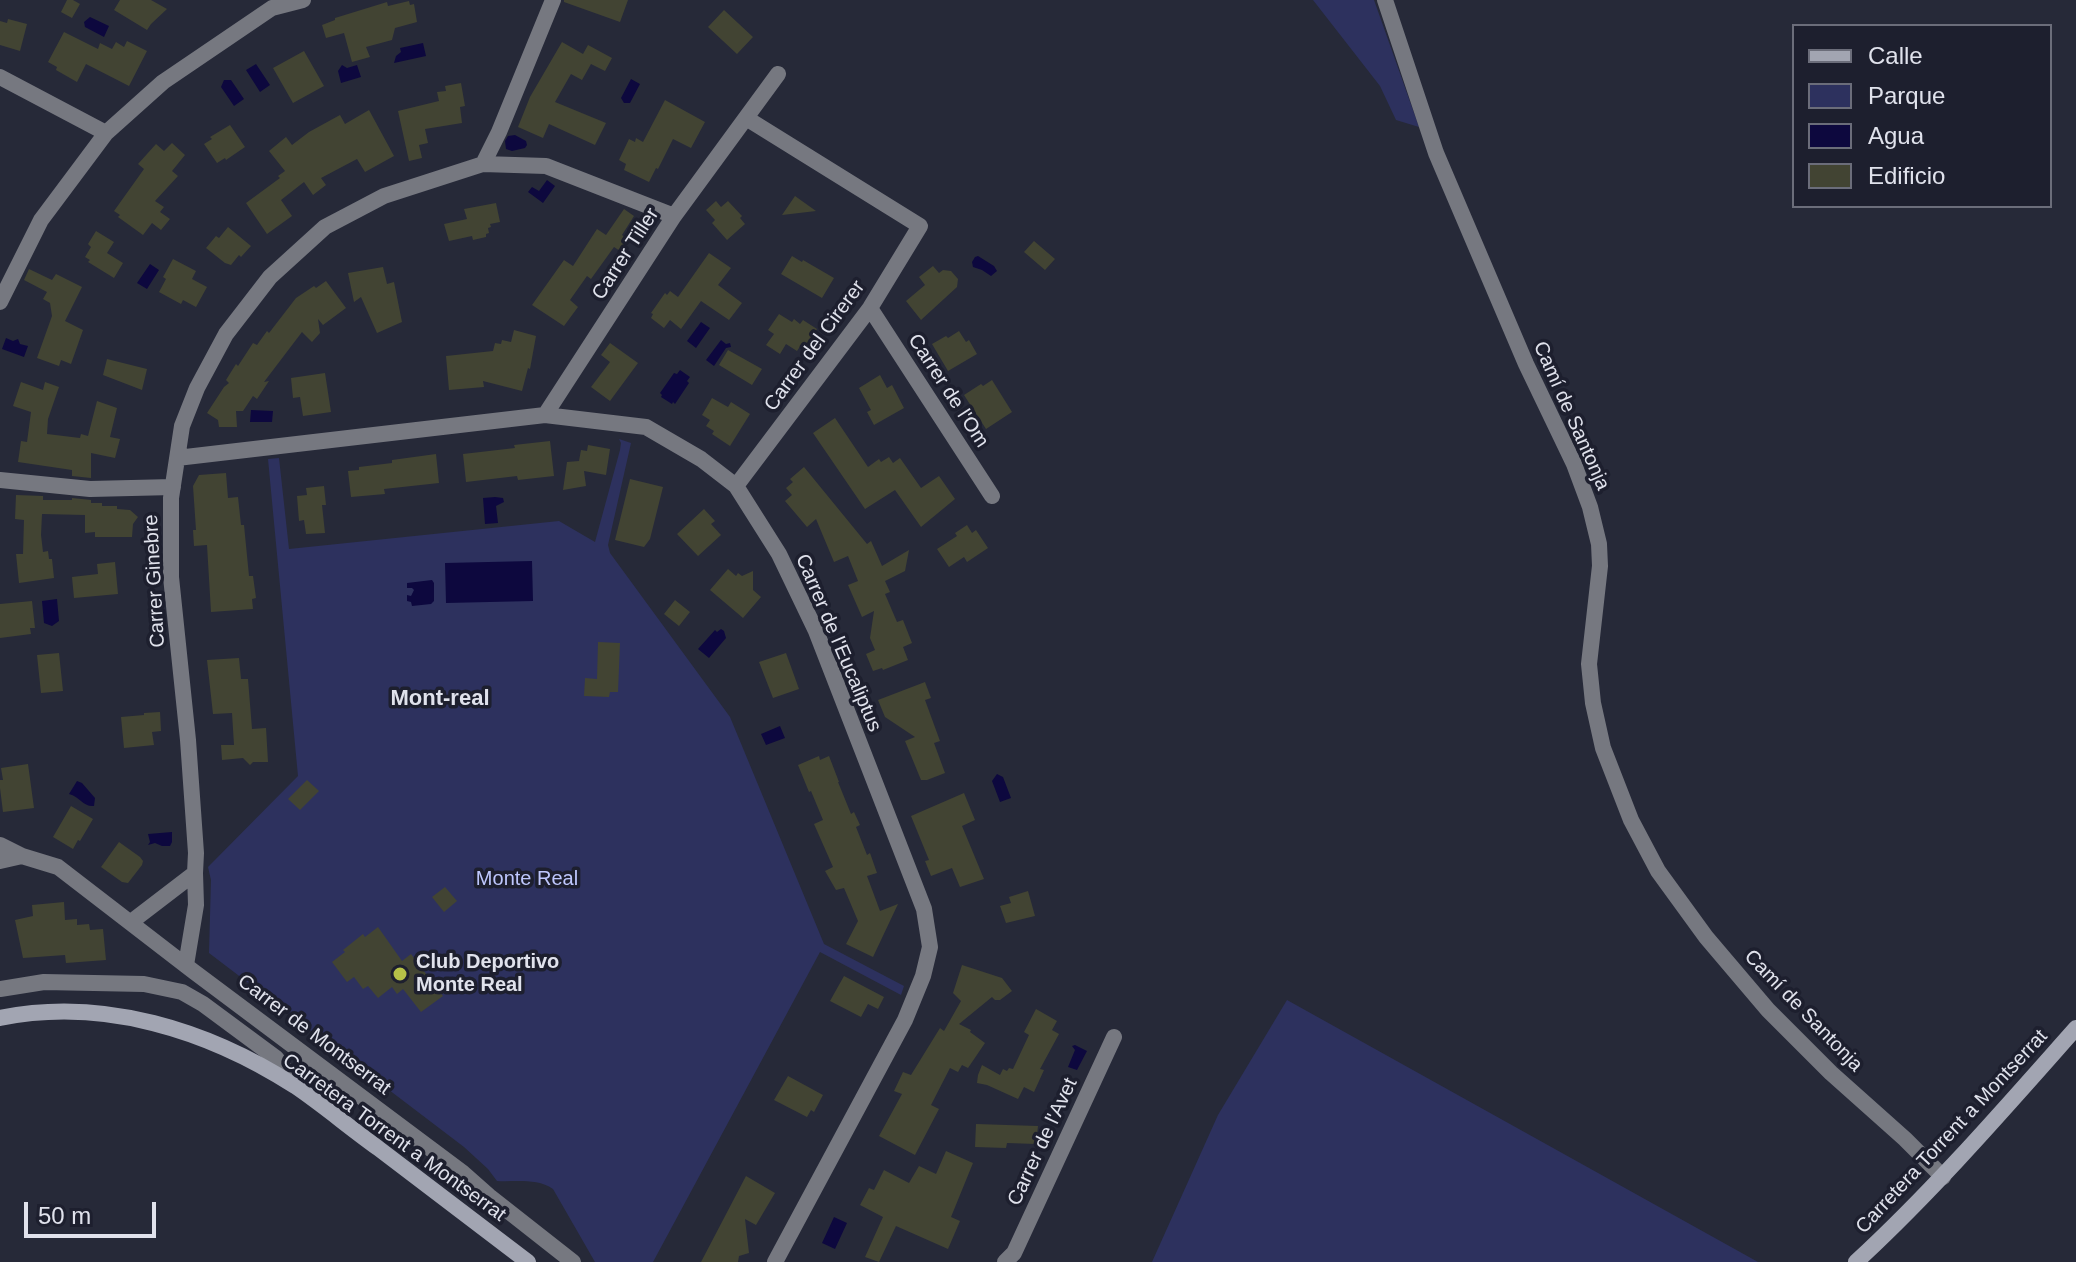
<!DOCTYPE html>
<html>
<head>
<meta charset="utf-8">
<style>
  body { margin:0 }
  #map { position:relative; width:2076px; height:1262px; overflow:hidden; background:#262938; font-family:Arial,sans-serif }
  canvas { display:block }
  .legend { position:absolute; left:1792px; top:24px; width:260px; height:184px; box-sizing:border-box; background:#1d1f2e; border:2px solid #6b6d7a; margin:0; padding:10px 14px; list-style:none; font-size:24px; color:#e0e2ec }
  .legend li { display:flex; align-items:center; gap:16px; height:40px }
  .legend b { width:40px; border:2px solid #6b6d7a }
  .scale { position:absolute; left:24px; top:1202px; width:132px; height:36px; box-sizing:border-box; border:4px solid #e0e2ec; border-top:0; padding-left:10px; font-size:24px; line-height:28px; white-space:nowrap; color:#e0e2ec; -webkit-text-stroke:6px #1d1f2e; paint-order:stroke }
</style>
</head>
<body>
<div id="map">
<canvas width="2076" height="1262"></canvas>
<ul class="legend">
<li><b style="height:10px;background:#a2a5b2"></b>Calle</li>
<li><b style="height:22px;background:#2d315e"></b>Parque</li>
<li><b style="height:22px;background:#0d083e"></b>Agua</li>
<li><b style="height:22px;background:#424433"></b>Edificio</li>
</ul>
<div class="scale">50 m</div>
</div>
<script>
const context = document.querySelector('canvas').getContext('2d');
context.lineJoin = 'round';
function fillPath(path, color) { context.fillStyle = color; context.fill(path, 'evenodd'); }
function stroke(path, color, width, dash) { context.strokeStyle = color; context.lineWidth = width; context.lineCap = dash ? 'butt' : 'round'; context.setLineDash(dash || []); context.stroke(path); }
function drawText(font, color, halo, rows, align = 'center') {
  context.font = font + ' Arial,sans-serif'; context.lineWidth = 7; context.setLineDash([]); context.textBaseline = 'middle'; context.strokeStyle = halo; context.fillStyle = color; for (const [text, x, y, turn = 0] of rows) {
    context.save(); context.translate(x, y); context.rotate((+turn || 0) * Math.PI / 180); context.textAlign = isNaN(turn) ? turn : align; if (halo) context.strokeText(text, 0, 0); context.fillText(text, 0, 0); context.restore();
  }
}
fillPath(new Path2D(`
  M1313 0H1374L1419 127 1396 120 1380 86Z
  M619 439 631 443 608 545 610 553 730 717 824 944 904 986 901 995 820 952 653 1262H595L553 1189C537 1178 516 1182 497 1181L488 1169 464 1147 209 953 211 880 208 867 298 776 268 459 279 458 289 549 559 521 595 542 620 450 621 443Z
  M1287 1000 1758 1262H1152L1218 1115Z`), '#2d315e');
fillPath(new Path2D(`
  M90 17 109 26 104 37 85 27 84 22Z
  M423 43 426 56 394 63 396 56 401 52 400 48Z
  M256 64 270 85 260 92 246 70Z
  M342 65 347 68 357 65 361 77 341 83 338 71Z
  M631 79 640 84 630 103H624L621 98Z
  M224 80H231L244 99 234 106 221 87Z
  M515 135 526 141 527 145 525 148 512 151 506 149 505 141 508 136Z
  M547 180 555 186 543 203 528 192 532 187 539 191Z
  M978 256 994 266 997 271 991 276 982 270 973 267 972 262 975 257Z
  M150 264 159 270 147 289 137 283Z
  M701 322 710 328 696 348 687 341Z
  M6 338 13 341 18 339 20 344 28 346 24 357 2 349Z
  M721 340 726 344 730 343 731 347 726 348 714 366 706 360Z
  M680 370 690 377 687 381 689 383 675 404 673 402 672 404 661 397 662 395 660 393 674 373 677 374Z
  M251 410 273 411 272 422H250Z
  M495 497 503 498 504 502 496 506 498 523 485 524 483 498Z
  M532 561 533 601 446 603 445 563Z
  M432 580 434 583V601L431 604 412 606 411 602 407 601V595L411 596 414 590 412 588H407V583Z
  M57 599 59 621 52 626 44 623 42 601Z
  M721 629 724 631 726 638 709 658 698 649 715 630 717 632Z
  M780 726 785 738 766 745 761 734Z
  M997 774 1003 777 1011 798 1000 802 992 781Z
  M77 781 82 783 95 798 94 806C83 807 80 797 69 794Z
  M172 832V842L170 846H162L155 843 148 845 150 842 148 834Z
  M1075 1045 1087 1051 1077 1070 1068 1067 1075 1050 1072 1046Z
  M834 1217 847 1223 835 1249 822 1243Z`), '#0d083e');
fillPath(new Path2D(`
  M67 0H73L80 4 72 18 61 12Z
  M120 0H151L167 9 151 24 147 30 114 10Z
  M564 0H628L620 22 564 2Z
  M409 1 410 5 414 4 417 22 395 28 392 40 366 47 370 57 352 62 344 33 326 38 322 25 335 20V18L387 2 388 6Z
  M724 10 753 37 737 54 708 27Z
  M8 19 27 24 20 51 0 45V21L7 23Z
  M64 32 98 49 100 43 112 49 116 42 124 47 127 41 147 51 129 86 86 64 77 82 56 70 57 67 48 62Z
  M562 42 583 54 588 45 612 58 605 71 591 64 582 80 571 74 555 102 606 123 595 145 549 124 543 138 518 127 530 97Z
  M304 51 324 86 293 103 273 68Z
  M461 83 465 106 460 107 462 123 425 129 428 143 419 145 422 158 409 161 398 111 439 101 437 92 446 91 445 86Z
  M665 100 705 122 691 148 673 139 658 169 656 168 649 182 624 170 626 164 619 160 629 139 635 142 636 138 643 142Z
  M369 110 394 156 365 172 357 159 321 178 326 185 313 195 304 182 281 200 292 216 267 234 246 203 280 178 278 176 285 171 269 151 286 137 292 145 309 132 340 115 345 124Z
  M230 125 245 147 226 160 225 158 217 163 204 144 212 139 210 137Z
  M172 143 185 155 172 171 178 176 155 201 164 207 160 212 170 219 161 230 152 223 143 235 118 217 120 215 114 211 144 169 138 164 156 144 164 151Z
  M795 196 816 211 782 215Z
  M716 201 721 207 728 201 742 216 740 218 745 224 727 240 712 223 715 220 706 210Z
  M496 203 500 222 490 224 491 227 488 228 489 233 486 234V237L473 240 472 236 449 241 444 224 467 219 464 209Z
  M624 209 634 216 622 235 628 239 620 251 614 247 591 279 587 276 570 300 578 307 564 326 532 305 564 260 573 266 597 229 606 235Z
  M228 227 251 246 241 257 239 255 231 265 225 263 206 248 216 236 219 238Z
  M96 231 114 242 107 253 123 263 114 278 88 262 90 260 85 257 91 247 88 244Z
  M1034 241 1055 259 1045 270 1024 252Z
  M709 253 731 268 718 285 742 303 729 320 701 301 681 329 670 320 664 328 651 318 653 314 651 313 665 293 667 295 670 291 678 297Z
  M792 256 802 262 803 260 834 278 822 298 781 274Z
  M173 259 196 271 192 279 207 287 196 307 183 300 181 304 159 292 166 279 163 277Z
  M933 266 939 273 943 270 951 271 958 279 957 287 921 320 906 301 925 285 919 277Z
  M383 267 387 284 394 282 402 322 377 333 361 297 354 302 348 273Z
  M29 269 52 280 56 274 82 287 65 321 83 330 71 364 61 360 59 366 37 358 52 316 50 303 43 299 47 292 24 280Z
  M326 281 346 308 323 325 318 319 320 333 312 342 302 332 264 382 269 381 257 399 253 396 243 411H236L237 427H219L218 420 207 413 224 387 229 383 226 380 236 364 238 366 253 343 257 345 267 331 269 333 296 298 314 286 316 288Z
  M779 314 792 322 794 319 800 324 803 320 817 329 807 345 803 342 797 351 786 344 780 354 766 345 774 334 768 330Z
  M514 330 536 336 530 369 528 368 522 391 483 381 484 387 449 390 446 356 493 351 495 343 501 344 502 340 511 342Z
  M959 331 966 342 969 340 977 354 948 371 932 344 946 336 948 338Z
  M610 343 638 363 610 401 591 387 610 362 601 355Z
  M728 350 762 369 752 385 719 365Z
  M107 359 147 369 142 390 103 375Z
  M325 373 331 412 303 416 300 397 293 398 291 378Z
  M880 375 887 388 892 385 904 408 874 425 867 412 871 410 859 388Z
  M992 380 1012 412 986 429 964 395 981 384 983 386Z
  M21 382 43 390 45 382 59 387 48 419 47 434 80 438 81 434 88 436 97 401 117 408 110 437 120 439 115 458 91 453V478L72 476V470L18 462 21 441 27 442 31 412 13 406Z
  M712 398 728 407 731 402 750 414 730 446 712 434 714 431 706 426 710 420 702 415Z
  M835 418 868 467 879 459 881 462 889 457 893 463 900 458 921 488 939 476 955 499 921 527 895 490 865 509 813 433Z
  M550 441 554 476 518 480 517 476 466 482 463 454 515 448 514 445Z
  M588 445 610 449 606 475 584 471 586 486 563 490 567 462 579 461 581 450 587 451Z
  M436 454 439 483 384 489 385 494 351 497 348 471 359 470V467L392 463V460Z
  M804 467 867 544 871 541 882 566 909 550 905 571 885 581 890 592 885 594 897 622 903 620 912 643 903 647 908 660 883 670 882 668 873 671 866 654 875 650 870 638 874 611 862 617 848 585 858 581 848 556 834 562 816 519 807 527 785 501 792 495 786 488 793 482 790 479Z
  M226 473 228 498 238 497 241 525H244L249 576H253L256 598 252 599 253 609 211 612 207 545 194 546 193 530H196L193 486 199 475Z
  M630 479 663 487 650 539 644 547 615 540Z
  M324 486 326 505H322L325 533 306 534 304 520 299 521 297 496 307 495 306 488Z
  M16 495 43 496V500H72V498L91 500V503H102V506H117V509L130 510 138 517 133 524 132 537H95V532L85 533V515L42 514 41 535 43 552 48 551 49 559H52L54 578 19 583 16 554H23L24 520 15 519Z
  M704 509 715 521 711 524 721 535 698 556 677 534Z
  M967 525 972 533 976 530 988 548 967 562 964 557 949 567 937 549 957 536 955 533Z
  M115 562 118 594 74 598 72 577 98 574 97 564Z
  M728 569 736 576 738 573 742 576 753 571V590L761 597 743 618 710 590Z
  M675 600 690 612 679 626 664 614Z
  M32 601 35 628H30L31 634 0 638V604Z
  M598 642 620 643 618 692H610L609 697 584 696 585 678 597 679Z
  M59 653 63 691 41 693 37 655Z
  M786 653 799 689 773 698 759 662Z
  M239 658 241 679H248L252 729 266 728 268 762H253L250 765 243 758 222 760 221 745H234L232 713 213 714 207 660Z
  M925 682 931 698 925 700 940 741 934 743 945 773 927 780H921L905 741 915 737 885 717 878 700Z
  M160 712 161 731 152 732 154 745 124 748 121 717 144 715V713Z
  M819 756 820 760 829 756 839 782H838L851 814 854 812 860 825 856 827 867 855 870 853 877 873 867 876 880 911 898 904 873 957 846 944 858 921 844 888 836 890 825 871 833 867 814 824 823 820 811 791 809 792 798 765Z
  M28 764 34 808 3 812 0 788V780H3L1 768Z
  M307 780 319 791 300 810 288 799Z
  M964 793 975 820 962 826 984 879 960 887 952 868 931 876 925 861 929 860 911 816Z
  M71 806 93 819 80 841 78 840 73 849 53 837Z
  M119 842 140 857 143 861 142 865 128 883 122 882 101 867Z
  M445 887 457 901 444 912 432 897Z
  M1028 891 1035 916 1006 923 1000 906 1011 903 1009 897Z
  M64 902 65 920 77 919V925L89 924 90 930 103 929 106 960 66 963 65 955 23 958 15 920 33 916 32 905Z
  M378 927 402 961 411 954 443 996 421 1012 403 989 397 994 392 987 378 998 368 986 363 989 354 977 347 982 332 962 345 952 343 950 363 934 365 937Z
  M962 965 1002 978 1012 991 1000 1000H995L992 997 959 1024 971 1030 970 1032 985 1043 968 1068 962 1065 958 1072 950 1068 931 1105 939 1109 915 1155 879 1136 902 1094 894 1091 903 1072 911 1075 940 1028 944 1031 961 1001 953 993Z
  M844 976 884 997 878 1009 868 1004 861 1017 830 1001Z
  M1036 1009 1057 1021 1052 1030 1059 1034 1040 1069 1044 1070 1034 1092 1024 1087 1018 1099 987 1085 977 1083 978 1075 982 1065 1000 1075 1003 1069 1007 1071 1009 1068 1013 1069 1029 1035 1024 1032Z
  M788 1076 823 1095 814 1112 811 1110 807 1117 774 1100Z
  M976 1124 1038 1126 1036 1144 1007 1143 1006 1148 975 1147Z
  M946 1151 973 1163 951 1217 960 1221 948 1249 896 1226 879 1262 865 1257 883 1217 860 1205 869 1188 874 1190 884 1170 909 1183 919 1166 936 1174Z
  M746 1176 775 1193 756 1225 745 1219 749 1253 739 1256 738 1262H701Z`), '#424433');
stroke(new Path2D(`
  M1385 0 1436 153 1526 364 1574 464 1590 507 1599 544 1600 566 1589 664 1593 703 1603 748 1631 820 1658 871 1706 937 1768 1010 1831 1073 1905 1139 1943 1177
  M0 77 106 133
  M483 164 499 132 553 0
  M0 302 41 220 106 133 163 82 272 8 303 0
  M870 308 992 496
  M545 415 674 216 778 74
  M177 458 545 415 646 427 701 459 736 486 779 554 816 631 924 909 930 947 923 976 905 1020 775 1262
  M0 480 90 489 173 487
  M736 486 870 308 920 226 746 118
  M0 845 22 856 0 861
  M22 856 58 867 193 971 463 1173 489 1196 573 1262
  M195 873 196 853 188 740 171 577V498L182 426 197 388 226 334 270 277 325 227 384 196 483 164 546 166 674 216
  M131 922 195 873 196 905 186 965
  M0 989 44 982 144 984 182 992 203 1004 276 1058 299 1087
  M1005 1262 1014 1253 1114 1037`), '#767880', 16);
stroke(new Path2D(`
  M0 1018C103 997 208 1030 295 1086 323 1105 350 1128 378 1148 428 1186 478 1224 528 1262
  M1856 1262C1935 1189 2005 1108 2076 1028`), '#a2a5b2', 16);
for (const [x, y, r, color] of [
  [400,974,8,"#b6c148"]
]) { const dot = new Path2D(); dot.arc(x, y, r, 0, 2 * Math.PI); context.fillStyle = color; context.fill(dot); stroke(dot, '#1d1f2e', 3); }
drawText('20px', '#e0e2ec', '#1d1f2e', [
  ["Carrer Tiller",626,254,-57],
  ["Carrer del Cirerer",815,346,-54],
  ["Carrer de l'Om",948,391,57],
  ["Camí de Santonja",1571,416,66],
  ["Carrer Ginebre",155,581,-93],
  ["Carrer de l'Eucaliptus",838,643,67],
  ["Camí de Santonja",1803,1011,46],
  ["Carrer de Montserrat",314,1035,37],
  ["Carretera Torrent a Montserrat",1952,1132,-47],
  ["Carretera Torrent a Montserrat",394,1138,36],
  ["Carrer de l'Avet",1043,1142,-65]
]);
drawText('20px', '#bec7fd', '#1d1f2e', [
  ["Monte Real",527,879]
]);
drawText('bold 20px', '#e0e2ec', '#1d1f2e', [
  ["Club Deportivo",416,962],
  ["Monte Real",416,985]
], 'left');
drawText('bold 22px', '#e0e2ec', '#1d1f2e', [
  ["Mont-real",440,699]
]);
</script>
</body>
</html>
